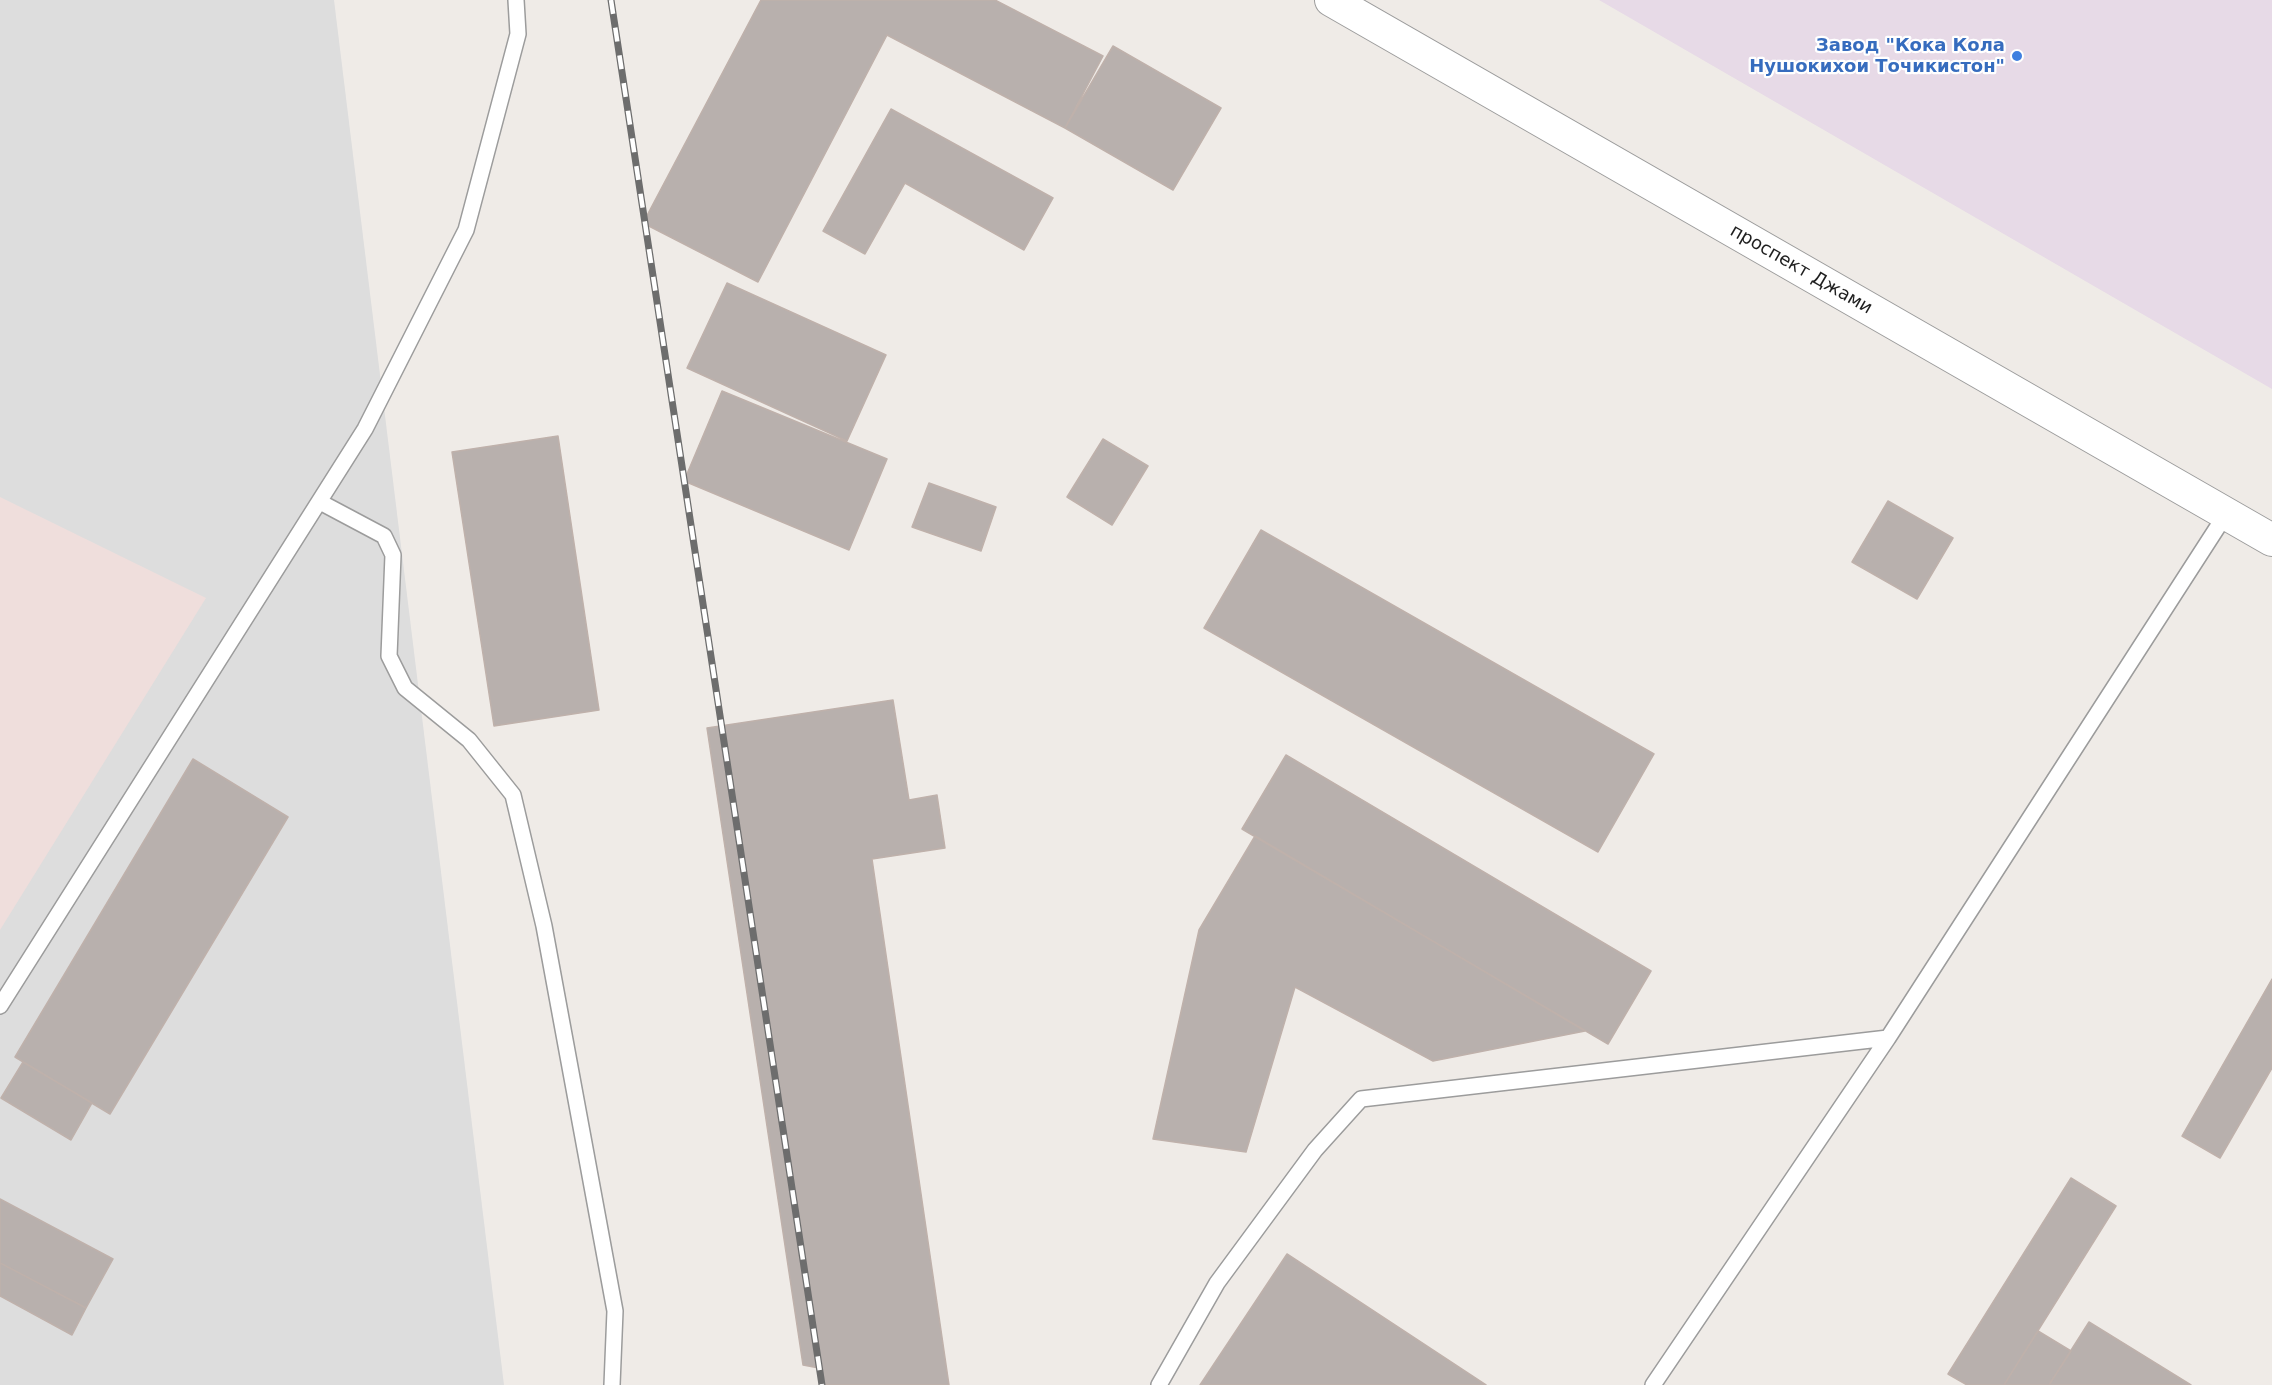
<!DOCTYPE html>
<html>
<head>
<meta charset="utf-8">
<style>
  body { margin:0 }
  canvas { display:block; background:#efebe7 }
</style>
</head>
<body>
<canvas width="2272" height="1385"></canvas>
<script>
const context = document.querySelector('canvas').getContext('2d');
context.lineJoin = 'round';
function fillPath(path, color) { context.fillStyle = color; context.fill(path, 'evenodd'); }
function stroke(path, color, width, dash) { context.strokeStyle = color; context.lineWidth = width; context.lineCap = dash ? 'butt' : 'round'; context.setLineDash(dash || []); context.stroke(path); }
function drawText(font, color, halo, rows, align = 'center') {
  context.font = font + ' "DejaVu Sans",sans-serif'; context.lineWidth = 4.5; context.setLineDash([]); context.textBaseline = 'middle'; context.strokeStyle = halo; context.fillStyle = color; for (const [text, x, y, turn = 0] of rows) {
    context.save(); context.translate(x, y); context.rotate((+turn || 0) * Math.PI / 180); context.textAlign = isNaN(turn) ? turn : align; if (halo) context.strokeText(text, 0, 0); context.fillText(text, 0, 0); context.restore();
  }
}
fillPath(new Path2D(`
  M0 0H334L504 1385H0Z`), '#ddd');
fillPath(new Path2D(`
  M1599 0H2272V389Z`), '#e7dae7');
fillPath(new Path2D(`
  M0 497 206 598 0 930Z`), '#efdedc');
const building = new Path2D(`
  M761 0H995L1103 56 1065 128 887 35 758 282 643 223Z
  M1113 46 1221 108 1173 190 1065 128Z
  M891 109 1053 198 1024 250 905 183 865 254 823 231Z
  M727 283 886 355 847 441 687 368Z
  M722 391 887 459 849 550 684 481Z
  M558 436 599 710 494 726 452 452Z
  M1103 439 1148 466 1112 525 1067 497Z
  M929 483 996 507 981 551 912 527Z
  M1888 501 1953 538 1917 599 1852 562Z
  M1261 530 1654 754 1598 852 1204 628Z
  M893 700 909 800 937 795 945 848 872 859 949 1385H822L819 1368 803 1365 707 728Z
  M1286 755 1651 971 1608 1044 1242 829Z
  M193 759 288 817 110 1114 15 1057Z
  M1255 836 1585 1031 1433 1061 1295 987 1246 1152 1153 1139 1199 930Z
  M2272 979V1068L2220 1158 2182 1136Z
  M23 1062 92 1103 71 1140 1 1098Z
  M2071 1178 2116 1206 2004 1385H1967L1948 1374Z
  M0 1199 113 1259 86 1308 0 1263Z
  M1287 1254 1486 1385H1200Z
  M0 1263 86 1308 72 1335 0 1296Z
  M2089 1322 2191 1385H2049Z
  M2038 1331 2071 1351 2049 1385H2004Z`);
fillPath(building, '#b8b0ad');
stroke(building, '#bfb1ab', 1.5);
const lane = new Path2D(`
  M320 502 384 536 393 555 389 656 405 688 469 740 513 795 544 926 615 1311 612 1385
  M0 1006 365 429 466 230 518 34 516 0
  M1159 1385 1217 1283 1315 1150 1361 1099 1888 1038
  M1653 1385 1888 1038 2226 514`);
const street = new Path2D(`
  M1331 0 2272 540`);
stroke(lane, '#9c9c9c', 18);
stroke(street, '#9c9c9c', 34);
stroke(lane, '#fff', 15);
stroke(street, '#fff', 32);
const rail = new Path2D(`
  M611 0 822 1385`);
stroke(rail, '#6d6d6d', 7);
stroke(rail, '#fff', 4.5, [14]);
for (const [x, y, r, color] of [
  [2017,56,6,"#3f7fe0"]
]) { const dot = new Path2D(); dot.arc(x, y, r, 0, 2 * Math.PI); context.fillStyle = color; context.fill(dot); stroke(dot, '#fff', 2); }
drawText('bold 18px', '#366cbe', '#fff', [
  ["Завод \"Кока Кола",2005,46],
  ["Нушокихои Точикистон\"",2005,67]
], 'right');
drawText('18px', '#1f1f1f', '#fff', [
  ["проспект Джами",1801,270,30]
]);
</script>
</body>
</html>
